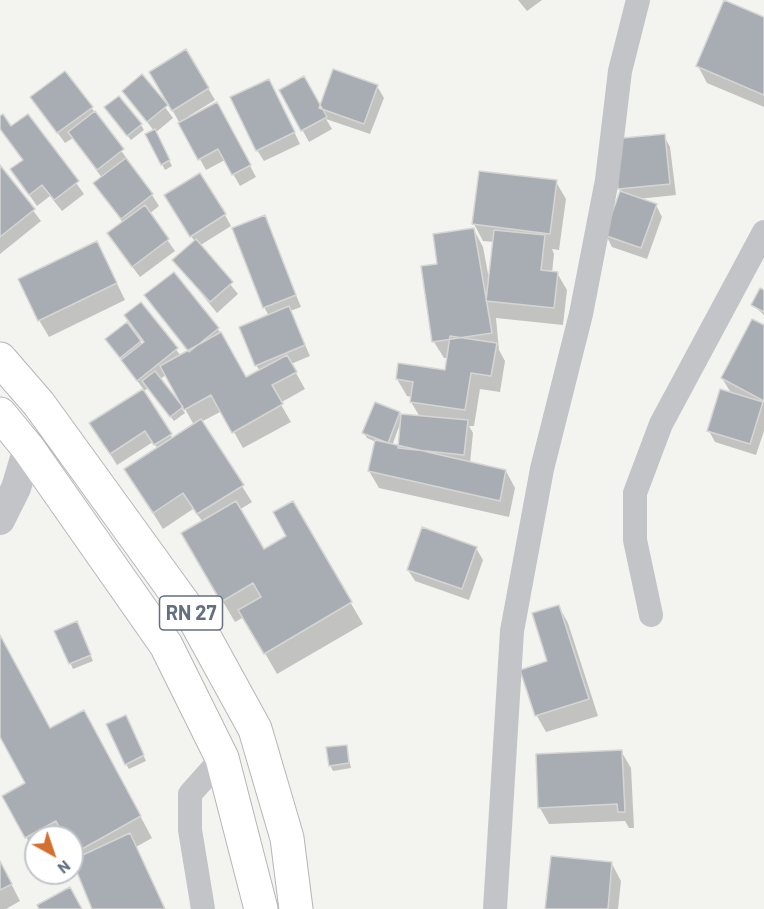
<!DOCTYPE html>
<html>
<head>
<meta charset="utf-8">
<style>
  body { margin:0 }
  #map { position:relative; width:764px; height:909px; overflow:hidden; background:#f3f4f0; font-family:Barlow,sans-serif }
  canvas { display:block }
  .north { position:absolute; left:24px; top:825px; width:60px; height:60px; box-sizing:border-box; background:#fff; border:2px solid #c1c5cc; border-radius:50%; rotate:140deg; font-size:16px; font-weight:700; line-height:24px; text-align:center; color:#656f7f }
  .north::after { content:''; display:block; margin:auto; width:21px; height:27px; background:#d56f2f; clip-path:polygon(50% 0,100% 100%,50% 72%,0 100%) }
</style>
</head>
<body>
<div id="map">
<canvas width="764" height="909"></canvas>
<div class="north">N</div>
</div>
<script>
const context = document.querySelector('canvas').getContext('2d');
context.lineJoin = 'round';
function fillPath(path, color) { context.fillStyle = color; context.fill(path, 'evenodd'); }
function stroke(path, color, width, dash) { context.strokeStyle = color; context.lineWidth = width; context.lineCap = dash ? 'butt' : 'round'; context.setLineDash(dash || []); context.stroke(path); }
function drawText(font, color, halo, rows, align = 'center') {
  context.font = font + ' Barlow,sans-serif'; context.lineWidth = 6; context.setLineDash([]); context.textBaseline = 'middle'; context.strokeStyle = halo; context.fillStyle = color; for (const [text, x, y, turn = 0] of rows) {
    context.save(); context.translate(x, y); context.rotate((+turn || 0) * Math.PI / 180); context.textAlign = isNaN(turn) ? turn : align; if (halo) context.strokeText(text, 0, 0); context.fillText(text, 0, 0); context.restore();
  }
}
fillPath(new Path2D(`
  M518 0H542L527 11Z
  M764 18V107L707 83 698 66Z
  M186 51 215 100 189 116 190 118 223 115 256 177 240 186 225 160 206 170 151 72Z
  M142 76 173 118 155 133 172 166 165 170 147 135 154 131 124 91Z
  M377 86 384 98 370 134 326 119 332 129 309 142 281 91 321 109Z
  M275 92 300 144 264 161 257 150Z
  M32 98 91 107 152 195 159 206 149 214 175 251 140 277 116 245 123 223 95 184 102 178 73 138 65 143Z
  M109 113 141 125 144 130 131 140Z
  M28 116 84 194 62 211 50 196 37 206 12 170 23 161 0 128V118L11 128Z
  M664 136 670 147 676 195 638 199 656 205 662 217 647 259 612 247 606 235 621 192 620 189Z
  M0 167 41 221 0 254Z
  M556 182 566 199 559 250 552 249 554 254 552 273H557L567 290 563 325 496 318 499 350 505 361 500 392 480 389 474 426H469L473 433 470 463 506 471 515 488 509 517 379 488 369 471 376 442 367 438 364 433 399 413 403 419 420 417 411 402 412 397 407 396 397 379 446 372 449 358H444L434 342 439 265 474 230 483 247 489 279 494 242 483 241 474 224ZM401 421 399 448 392 446Z
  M172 207 225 215 231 226 199 246 238 294 217 313 174 260 195 242Z
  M264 217 301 307 290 311 310 356 291 364 305 389 280 403 291 422 243 448 222 411 201 422 252 502 239 510 264 551 288 537 292 503 363 624 277 674 244 617 235 622 183 534 203 522 193 509 163 529 136 486 158 449 153 442 117 465 91 423 144 390 110 344 135 332 126 316 141 304 181 356 188 352 146 295 218 329 246 379 260 371 256 365 269 316 264 307ZM139 336 145 343 142 345 138 337ZM166 375 194 425 173 439 143 392 148 388 174 421 185 413 160 379Z
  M97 243 125 300 49 337 39 320Z
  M764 292V315L753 305Z
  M764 327V431L756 455 715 442 709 431 731 393 722 378Z
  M476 548 483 560 469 600 415 581 408 570Z
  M559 607 568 623 598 716 546 732 537 716 522 671 549 662Z
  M79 628 93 661 73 669 56 632Z
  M0 637 50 730 96 734 152 838 136 847 165 909H94L72 862 78 859 72 848V837H36V867L32 862 29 857 35 853 4 796 27 784 0 734Z
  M128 722 146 761 129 769 126 764Z
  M346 746 351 768 333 771 330 765Z
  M621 751 631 768 634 828H629L625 821 549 824 540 808Z
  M0 862 20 901 6 909H0Z
  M612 864 621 881 618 909H547Z`), '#0003');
const building = new Path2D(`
  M724 0 764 17V95L696 66Z
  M186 49 209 88 172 111 149 72Z
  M333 69 378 85 364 124 319 108Z
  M65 71 93 107 57 133 30 97Z
  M142 74 168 105 147 122 122 91Z
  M304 76 327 117 301 131 279 90Z
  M269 79 295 132 256 151 230 97Z
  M119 96 142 124 127 136 104 107Z
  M217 102 251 165 232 175 218 149 198 160 178 123Z
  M95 111 124 149 97 170 68 132Z
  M3 114 11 126 28 114 79 181 54 200 42 185 29 195 10 169 23 160 0 129V116Z
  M155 129 170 160 161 165 145 134Z
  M665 134 670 184 618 189 613 139Z
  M126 158 153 194 121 219 93 183Z
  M0 165 35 209 0 237Z
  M479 171 557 180 550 234 472 224Z
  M200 173 226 214 190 237 164 195Z
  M620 191 657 204 641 248 604 235Z
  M145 205 169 239 132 267 107 233Z
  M265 215 296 295 263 308 232 228Z
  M474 228 492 333 432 342 421 266 437 264 433 234Z
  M494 230 545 235 541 270 558 272 554 308 486 301Z
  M196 239 233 282 210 302 172 260Z
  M97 241 117 283 38 321 18 279Z
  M174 272 219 328 189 352 144 295Z
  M760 288 764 290V312L751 305Z
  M141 302 178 348 137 381 121 360 144 342 124 315Z
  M289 306 305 345 255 366 239 327Z
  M752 319 764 325V401L721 378Z
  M127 322 141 341 120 358 105 339Z
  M221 332 246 377 287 355 297 372 272 385 283 404 232 433 211 395 184 410 160 366Z
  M450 336 497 343 491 376 471 373 465 410 410 402 413 382 396 379 398 363 445 370Z
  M155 371 183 407 170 417 142 381Z
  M143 389 172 434 154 445 145 431 110 454 89 423Z
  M720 389 763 402 750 444 707 431Z
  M375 402 400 412 388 443 362 433Z
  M401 414 468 420 464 455 398 448Z
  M201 419 244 485 197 514 183 493 153 513 124 469Z
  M375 440 506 470 500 501 368 471Z
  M236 501 264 549 286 536 273 512 293 501 352 602 264 654 238 610 261 597 253 583 221 602 181 533Z
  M422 527 477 547 462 589 407 570Z
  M559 605 589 699 535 716 520 670 547 661 532 613Z
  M77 621 91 655 69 664 54 631Z
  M0 635 50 728 84 710 141 816 73 854 72 837H65L56 821 25 838 2 796 25 783 0 737Z
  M126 715 144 755 125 765 106 724Z
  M347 745 349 763 329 766 326 747Z
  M622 750 625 812H618L617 804 538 808 536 754Z
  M130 833 165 909H92L72 860Z
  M551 856 612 862 608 909H545Z
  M0 861 12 884 0 890Z
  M70 887 82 909H39L37 905Z`);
fillPath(building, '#a8adb4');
stroke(building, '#d5d5d3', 1.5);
const trunk = new Path2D(`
  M0 359 39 404 194 618 255 729 287 838 296 909
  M0 414 28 448 166 645 222 758 261 909`);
stroke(trunk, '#b4b6b9', 35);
stroke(new Path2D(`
  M651 615 635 540V493L661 424 764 232
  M203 909 190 830V794L222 758
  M495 909 512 631 542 469 581 314 607 180 620 71 638 0`), '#c2c4c8', 24);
stroke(new Path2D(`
  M0 520 16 488 28 448`), '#c2c4c8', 30);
stroke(trunk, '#fff', 33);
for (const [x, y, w] of [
  [191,613,63]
]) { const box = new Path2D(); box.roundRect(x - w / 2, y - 17, w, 34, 4.5); context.fillStyle = '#fff'; context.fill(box); stroke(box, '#656f7f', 1.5); }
drawText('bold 20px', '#656f7f', null, [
  ["RN 27",191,613]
]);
</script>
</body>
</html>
